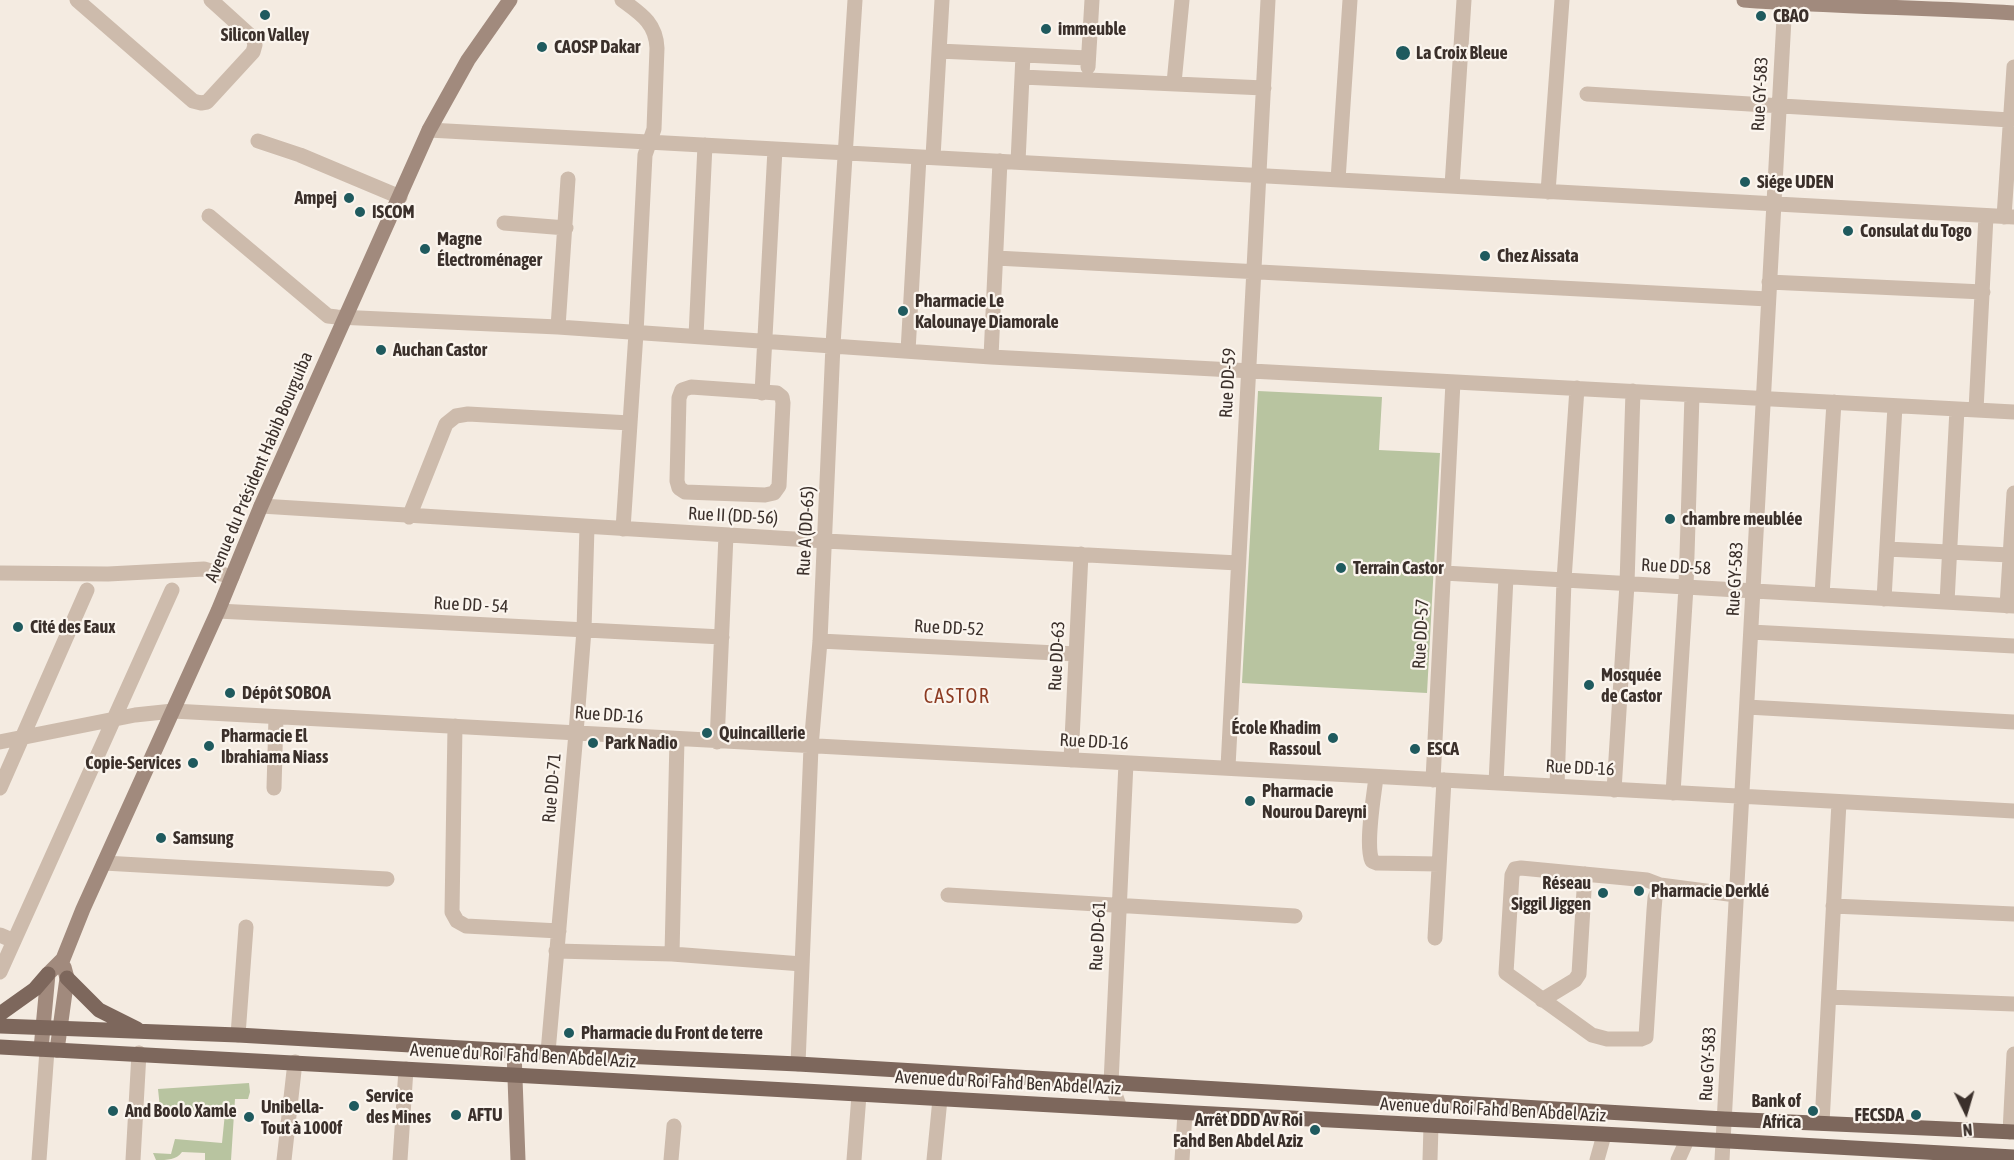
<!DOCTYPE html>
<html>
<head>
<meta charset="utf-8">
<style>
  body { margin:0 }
  #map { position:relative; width:2014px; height:1160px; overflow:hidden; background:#f4ebe1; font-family:"Asap Condensed",sans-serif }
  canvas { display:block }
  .north { position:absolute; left:1936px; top:1082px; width:60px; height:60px; -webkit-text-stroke:4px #fbf5ee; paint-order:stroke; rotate:175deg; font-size:16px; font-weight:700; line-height:24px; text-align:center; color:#3b302b }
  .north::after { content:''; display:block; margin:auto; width:21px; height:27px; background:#3b302b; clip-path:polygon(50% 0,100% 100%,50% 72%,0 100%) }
</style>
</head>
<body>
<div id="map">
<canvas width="2014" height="1160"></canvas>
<div class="north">N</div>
</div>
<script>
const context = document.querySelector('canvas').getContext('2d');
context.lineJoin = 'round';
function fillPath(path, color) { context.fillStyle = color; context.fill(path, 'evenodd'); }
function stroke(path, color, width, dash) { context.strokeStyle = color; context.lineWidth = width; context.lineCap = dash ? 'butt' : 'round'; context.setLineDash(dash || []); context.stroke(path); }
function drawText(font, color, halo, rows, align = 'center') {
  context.font = font + ' "Asap Condensed",sans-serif'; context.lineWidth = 4.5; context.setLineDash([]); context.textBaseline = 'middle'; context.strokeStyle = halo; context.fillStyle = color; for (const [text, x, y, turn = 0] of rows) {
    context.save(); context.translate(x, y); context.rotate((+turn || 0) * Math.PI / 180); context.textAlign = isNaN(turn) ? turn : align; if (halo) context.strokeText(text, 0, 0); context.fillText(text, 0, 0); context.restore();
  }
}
fillPath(new Path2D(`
  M1258 391 1382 397 1379 450 1440 453 1427 693 1242 683Z
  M249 1083 250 1092 248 1099H235L231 1160H205V1153L182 1152C176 1160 168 1160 156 1160L153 1153 171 1154 175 1139 222 1143 225 1113 160 1108 158 1089Z`), '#b8c4a0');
stroke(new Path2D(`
  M77 0 193 101 201 103 207 102 253 52 255 45 253 38 211 0
  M622 0C641 14 656 23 657 48L654 129 645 155 636 333 623 529
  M939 51 1088 58
  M1088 67 1092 0
  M1022 77 1264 88
  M1174 83 1182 0
  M1587 94 2010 120
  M429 130 2014 217
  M258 141 300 155 400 197
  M933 157 942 0
  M1018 162 1023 55
  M1338 180 1350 0
  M1452 186 1464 0
  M1548 192 1562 0
  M209 216 322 311 328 316 337 317 558 327 991 357 2014 412
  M2004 217 2014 67
  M504 223 566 228
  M996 258 1768 299
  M1769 282 1983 292
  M558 327 568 179
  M696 336 705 145
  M908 351 919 157
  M991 357 1000 161
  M691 387 777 393 782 397 783 403 779 486 774 493 765 495 685 492 679 488 677 481 679 398 682 390Z
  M762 393 775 149
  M1976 410 1986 216
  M261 506 826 541 1238 563
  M409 517 446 424 456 416 468 414 630 423
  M1887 549 2010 555
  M0 573 108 574 204 569 232 577
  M1444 573 2014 606
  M1822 595 1834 402
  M1884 599 1895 406
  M1947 602 1957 409
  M2007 606 2014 493
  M218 611 722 637
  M1751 632 2014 646
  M820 641 1076 654
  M1747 707 2014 722
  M455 726 452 912 457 921 466 926 559 931
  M0 742 135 715 173 711 2014 811
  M717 742 726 535
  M1071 760 1081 554
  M1228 767 1268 0
  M1376 777C1374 796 1365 844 1372 861L1377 863 1439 864
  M1433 780 1453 382
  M1496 783 1506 577
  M1557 786 1564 580 1577 388
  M0 788 87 590
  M274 788 276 717
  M1614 790 1627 584 1633 391
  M1673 793 1686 587 1692 395
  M104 863 387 879
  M1660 885 1655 898 1654 910 1646 1037 1641 1039H1607L1592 1035 1506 973 1512 875 1515 869 1521 868 1647 880 1660 885 1736 895
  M948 895 1295 916
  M1833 906 2014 914
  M0 935 14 941
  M1435 938 1444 780
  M556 951 672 954 802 964
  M672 954 677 739
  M0 972 172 590
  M1829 997 2014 1004
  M1542 1000 1575 980 1579 974 1585 874
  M238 1035 246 927
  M548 1052 576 733 584 630 587 527
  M798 1064 811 747 820 641 833 345 855 0
  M1120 1108 1111 1083 1126 763
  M1822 1123 1839 802
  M2010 1132 2014 1054
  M39 1160 47 1050
  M133 1160 139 1053
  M284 1160 295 1062
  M400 1160 406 1069
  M671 1160 674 1126
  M854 1160 859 1095
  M934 1160 940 1099
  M1182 1160 1185 1113
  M1430 1160 1431 1126
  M1597 1160 1604 1135
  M1678 1160 1687 1140
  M1722 1160 1785 0`), '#cdbbac', 15);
stroke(new Path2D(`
  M1744 0C1834 7 1924 7 2014 13
  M41 1049 48 974 63 959 83 909 218 611 261 506 429 130 468 60 510 0
  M57 1050 67 978 64 967
  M514 1051 518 1160`), '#a18a7d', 15);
stroke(new Path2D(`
  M67 978 99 1010 137 1029
  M0 1014 35 989 48 974
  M0 1026 238 1035 514 1051 798 1064 1724 1119 2014 1132
  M0 1047C398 1067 796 1091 1194 1113 1467 1128 1741 1140 2014 1157`), '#7d675c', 15);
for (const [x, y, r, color] of [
  [265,15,6,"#1f5a5e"],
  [1761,16,6,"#1f5a5e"],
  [1046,29,6,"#1f5a5e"],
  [542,47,6,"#1f5a5e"],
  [1403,53,8,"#1f5a5e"],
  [1745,182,6,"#1f5a5e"],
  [349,198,6,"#1f5a5e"],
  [360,212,6,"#1f5a5e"],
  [1848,231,6,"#1f5a5e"],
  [425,249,6,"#1f5a5e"],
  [1485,256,6,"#1f5a5e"],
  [903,311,6,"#1f5a5e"],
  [381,350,6,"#1f5a5e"],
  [1670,519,6,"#1f5a5e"],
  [1341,568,6,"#1f5a5e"],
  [18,627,6,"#1f5a5e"],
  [1589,685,6,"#1f5a5e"],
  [230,693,6,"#1f5a5e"],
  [707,733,6,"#1f5a5e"],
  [1333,738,6,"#1f5a5e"],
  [593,743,6,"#1f5a5e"],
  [209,746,6,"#1f5a5e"],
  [1415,749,6,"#1f5a5e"],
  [193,763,6,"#1f5a5e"],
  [1250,801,6,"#1f5a5e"],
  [161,838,6,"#1f5a5e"],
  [1639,891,6,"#1f5a5e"],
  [1603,893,6,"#1f5a5e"],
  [569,1033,6,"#1f5a5e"],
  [354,1106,6,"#1f5a5e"],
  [113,1111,6,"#1f5a5e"],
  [1813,1111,6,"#1f5a5e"],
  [456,1115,6,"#1f5a5e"],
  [1916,1115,6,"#1f5a5e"],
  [249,1117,6,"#1f5a5e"],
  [1315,1130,6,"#1f5a5e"]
]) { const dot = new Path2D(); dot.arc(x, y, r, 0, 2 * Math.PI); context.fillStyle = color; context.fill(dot); stroke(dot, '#fbf5ee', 2); }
drawText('bold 18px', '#3b302b', '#fbf5ee', [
  ["CBAO",1773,16],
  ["immeuble",1058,29],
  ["Silicon Valley",265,35,"center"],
  ["CAOSP Dakar",554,47],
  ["La Croix Bleue",1416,53],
  ["Siége UDEN",1757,182],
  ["Ampej",337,198,"right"],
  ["ISCOM",372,212],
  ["Consulat du Togo",1860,231],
  ["Magne",437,239],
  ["Électroménager",437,260],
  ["Chez Aissata",1497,256],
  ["Pharmacie Le",915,301],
  ["Kalounaye Diamorale",915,322],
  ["Auchan Castor",393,350],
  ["chambre meublée",1682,519],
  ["Terrain Castor",1353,568],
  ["Cité des Eaux",30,627],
  ["Mosquée",1601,675],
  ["de Castor",1601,696],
  ["Dépôt SOBOA",242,693],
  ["École Khadim",1321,728,"right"],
  ["Rassoul",1321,749,"right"],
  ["Quincaillerie",719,733],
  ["Pharmacie El",221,736],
  ["Ibrahiama Niass",221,757],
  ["Park Nadio",605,743],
  ["ESCA",1427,749],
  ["Copie-Services",181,763,"right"],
  ["Pharmacie",1262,791],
  ["Nourou Dareyni",1262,812],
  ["Samsung",173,838],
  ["Réseau",1591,883,"right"],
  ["Siggil Jiggen",1591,904,"right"],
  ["Pharmacie Derklé",1651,891],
  ["Pharmacie du Front de terre",581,1033],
  ["Service",366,1096],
  ["des Mines",366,1117],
  ["Bank of",1801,1101,"right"],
  ["Africa",1801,1122,"right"],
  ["Unibella-",261,1107],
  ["Tout à 1000f",261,1128],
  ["And Boolo Xamle",125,1111],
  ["AFTU",468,1115],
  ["FECSDA",1904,1115,"right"],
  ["Arrêt DDD Av Roi",1303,1120,"right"],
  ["Fahd Ben Abdel Aziz",1303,1141,"right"]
], 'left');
drawText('18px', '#3b302b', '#fbf5ee', [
  ["Rue GY-583",1760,94,-87],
  ["Rue DD-59",1228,383,-87],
  ["Avenue du Président Habib Bourguiba",259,467,-67],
  ["Rue II (DD-56)",733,516,3],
  ["Rue A (DD-65)",806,531,-87],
  ["Rue DD-58",1676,567,3],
  ["Rue GY-583",1735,579,-87],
  ["Rue DD - 54",471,605,3],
  ["Rue DD-52",949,628,3],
  ["Rue DD-57",1421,634,-87],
  ["Rue DD-63",1057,656,-87],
  ["Rue DD-16",609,715,4],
  ["Rue DD-16",1094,742,3],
  ["Rue DD-16",1580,768,3],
  ["Rue DD-71",552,788,-85],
  ["Rue DD-61",1098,936,-87],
  ["Avenue du Roi Fahd Ben Abdel Aziz",523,1056,3],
  ["Rue GY-583",1708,1064,-87],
  ["Avenue du Roi Fahd Ben Abdel Aziz",1008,1083,3],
  ["Avenue du Roi Fahd Ben Abdel Aziz",1493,1110,3]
]);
context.letterSpacing = '1.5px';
drawText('20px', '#8c3b22', '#fbf5ee', [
  ["CASTOR",957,697]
]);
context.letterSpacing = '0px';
</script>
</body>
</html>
